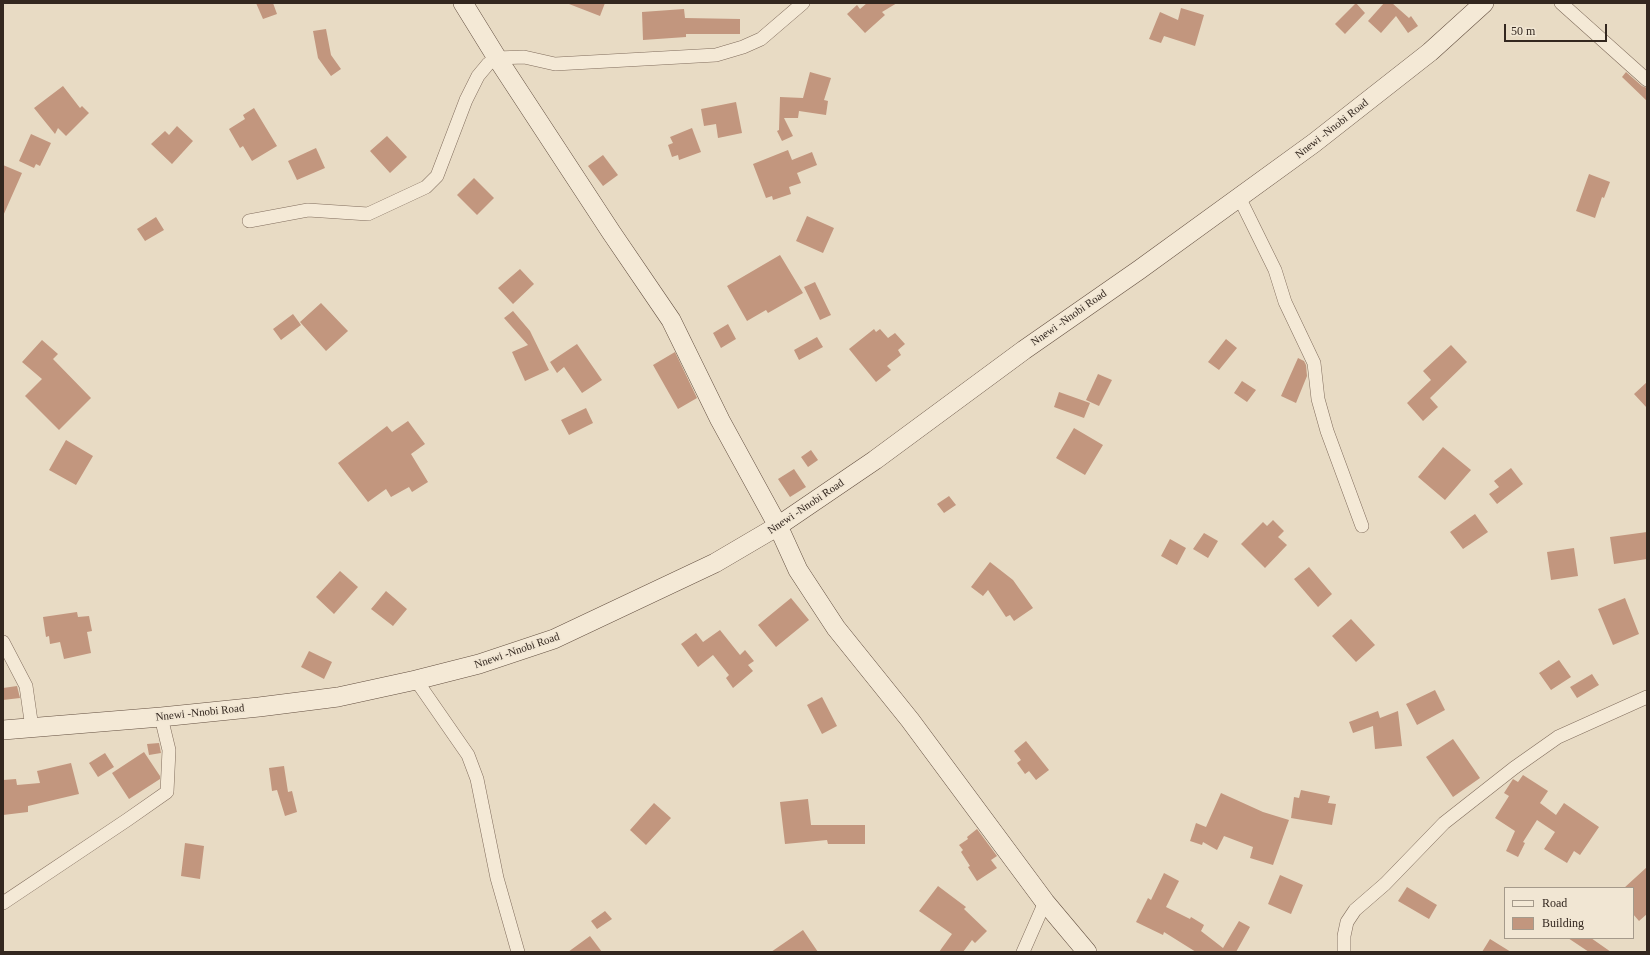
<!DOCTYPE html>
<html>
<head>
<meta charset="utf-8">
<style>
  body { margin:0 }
  #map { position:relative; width:1650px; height:955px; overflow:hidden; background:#e8dbc4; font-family:Georgia,serif }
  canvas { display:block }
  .frame { position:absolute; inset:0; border:4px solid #33271f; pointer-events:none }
  .legend { position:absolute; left:1504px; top:887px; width:130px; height:52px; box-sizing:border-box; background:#f1e6d3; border:1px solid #a59a8b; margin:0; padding:5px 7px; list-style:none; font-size:12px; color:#33271f }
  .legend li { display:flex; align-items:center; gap:8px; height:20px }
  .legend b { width:20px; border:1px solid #a59a8b }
  .scale { position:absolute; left:1504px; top:24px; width:103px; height:18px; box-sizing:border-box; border:2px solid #33271f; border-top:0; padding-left:5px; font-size:12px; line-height:14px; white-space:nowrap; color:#33271f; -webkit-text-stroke:3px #f1e6d3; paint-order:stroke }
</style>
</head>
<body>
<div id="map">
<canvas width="1650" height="955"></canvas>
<div class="frame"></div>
<ul class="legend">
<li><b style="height:5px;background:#f4e9d6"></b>Road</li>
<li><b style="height:11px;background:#c2967e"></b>Building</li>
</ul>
<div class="scale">50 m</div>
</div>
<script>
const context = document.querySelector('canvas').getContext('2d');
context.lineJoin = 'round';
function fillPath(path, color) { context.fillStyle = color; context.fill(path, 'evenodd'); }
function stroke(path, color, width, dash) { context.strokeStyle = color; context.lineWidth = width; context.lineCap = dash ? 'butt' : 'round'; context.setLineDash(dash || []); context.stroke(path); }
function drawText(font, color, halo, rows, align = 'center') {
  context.font = font + ' Georgia,serif'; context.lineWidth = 3; context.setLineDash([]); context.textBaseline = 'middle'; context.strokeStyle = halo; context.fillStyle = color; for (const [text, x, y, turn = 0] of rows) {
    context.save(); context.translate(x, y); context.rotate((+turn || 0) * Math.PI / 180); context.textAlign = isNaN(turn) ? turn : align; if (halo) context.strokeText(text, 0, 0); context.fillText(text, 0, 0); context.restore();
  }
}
fillPath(new Path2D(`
  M256 3H273L277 14 263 19Z
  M569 3H605L600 16 569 4Z
  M867 3H897L882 12 885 15 865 33 847 14 857 5 860 9Z
  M1356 3 1365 13 1345 34 1335 24Z
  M1384 3H1392L1409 18 1411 16 1418 26 1408 33 1396 16 1381 33 1368 21Z
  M1181 8 1204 15 1195 46 1164 36 1161 43 1149 39 1160 12 1178 20Z
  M684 9 685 18 740 19V34H686V37L643 40 642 12Z
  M326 29 331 55 341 69 331 76 318 58 313 31Z
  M810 72 831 78 824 100 828 101 826 115 799 111 798 118H784L793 136 782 141 777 131 779 130 780 97 803 98Z
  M1626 72 1642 86 1647 88V101L1622 77Z
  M63 86 80 108 82 106 89 113 66 136 58 128 55 134 34 108Z
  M736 102 742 133 718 138 716 124 704 126 701 109Z
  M254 108 277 146 252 161 243 146 240 148 229 129 245 119 243 115Z
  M177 126 193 141 172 164 151 144 165 131 169 135Z
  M692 128 701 152 679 160 678 155 672 157 668 145 673 143 670 137Z
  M31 134 51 143 40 166 36 164 34 168 19 161Z
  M387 136 407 157 390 173 370 151Z
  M316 148 325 168 297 180 288 161Z
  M788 150 792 160 812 152 817 165 797 173 801 183 789 187 791 194 773 200 772 196 766 198 753 164Z
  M603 155 618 175 603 186 588 166Z
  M3 165 22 173 3 216Z
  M1589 174 1610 182 1604 198 1602 197 1595 218 1576 211Z
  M474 178 494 198 477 215 457 195Z
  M807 216 834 228 823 253 796 241Z
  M156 217 164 230 145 241 137 229Z
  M780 255 803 293 768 313 766 310 747 321 727 286Z
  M520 269 534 284 513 304 498 288Z
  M815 282 831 315 820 320 804 287Z
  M321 303 348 331 326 351 300 322Z
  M513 311 530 331 549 370 525 381 512 352 528 345 504 318Z
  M293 314 301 325 281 340 273 329Z
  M728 324 736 339 721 348 713 333Z
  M874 329 876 332 880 329 888 338 895 333 905 344 898 350 901 355 887 366 891 370 876 382 849 349Z
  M817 337 823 347 799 360 794 350Z
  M1226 339 1237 348 1219 370 1208 362Z
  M42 340 58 354 53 359 91 398 59 430 25 396 42 379 22 362Z
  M577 344 602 380 582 393 564 367 557 373 550 362Z
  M1451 345 1467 362 1430 398 1438 407 1423 421 1407 403 1431 380 1423 371Z
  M675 352 697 398 678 409 653 365Z
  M1298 358 1304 361 1306 365 1307 376 1296 403 1281 396Z
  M1098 374 1112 380 1099 406 1086 400Z
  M1242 381 1256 390 1247 402 1234 393Z
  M1647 382V408L1634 394Z
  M1059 392 1090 403 1084 418 1054 407Z
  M586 408 593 423 569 435 561 420Z
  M408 421 425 444 411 454 428 482 412 492 409 487 391 497 386 489 368 502 338 463 387 426 392 432Z
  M1074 428 1103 445 1085 475 1056 458Z
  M66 440 93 456 76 485 49 470Z
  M1443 447 1471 470 1445 500 1418 477Z
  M811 450 818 460 808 467 801 457Z
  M1511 468 1523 484 1497 504 1489 494 1499 487 1494 481Z
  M794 469 806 487 790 497 778 479Z
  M949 496 956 505 944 513 937 504Z
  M1475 514 1488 532 1463 549 1450 532Z
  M1273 520 1284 531 1278 537 1287 545 1265 568 1241 544 1263 522 1267 526Z
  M1647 532V559L1614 564 1610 537Z
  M1204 533 1218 541 1208 558 1193 549Z
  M1170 539 1186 548 1177 565 1161 556Z
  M1574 548 1578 576 1551 580 1547 552Z
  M990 562 1013 580 1033 608 1014 621 1010 615 1006 617 988 590 983 596 971 587Z
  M1309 567 1332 594 1318 607 1294 579Z
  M340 571 358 587 334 614 316 597Z
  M386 591 407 609 393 626 371 609Z
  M791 598 809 620 776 647 758 625Z
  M1625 598 1639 634 1613 645 1598 609Z
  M77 612 78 617 89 616 92 631 87 632 91 653 64 659 60 642 50 644 49 636 46 637 43 617Z
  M1351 619 1375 645 1356 662 1332 636Z
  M720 630 740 655 745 650 754 661 748 665 753 671 733 688 726 678 729 675 713 655 698 667 681 644 696 633 703 642Z
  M309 651 332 662 324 679 301 667Z
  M1559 660 1571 677 1551 690 1539 673Z
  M1592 674 1599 685 1577 698 1570 687Z
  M17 686 20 698 3 700V688Z
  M1435 690 1445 710 1417 725 1406 704Z
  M822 697 837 726 822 734 807 705Z
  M1378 711 1380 718 1398 711 1402 746 1375 749 1373 726 1353 733 1349 722Z
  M1453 739 1480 778 1453 797 1426 757Z
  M1026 741 1049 770 1036 780 1029 771 1025 774 1017 763 1021 760 1014 751Z
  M159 743 161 753 149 755 147 744Z
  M144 752 160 776V779L129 799 112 773Z
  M105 753 114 767 98 777 89 763Z
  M71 763 79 794 28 806V812L3 815V780L16 779 17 785 40 783 37 771Z
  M284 766 288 792 292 791 297 812 285 816 277 790 272 791 269 768Z
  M1523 775 1548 791 1540 803 1556 815 1564 803 1599 827 1580 855 1574 851 1567 863 1544 849 1555 832 1537 820 1523 842 1525 843 1518 857 1506 851 1515 831 1495 818 1509 796 1504 793 1513 779 1518 782Z
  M1301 790 1330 796 1328 803 1336 804 1332 825 1291 818 1294 797 1299 798Z
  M1221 793 1263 812 1289 820 1273 865 1250 858 1253 847 1224 836 1217 850 1203 842 1202 845 1190 841 1196 823 1206 827Z
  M808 799 811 825H865V844H828L827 840 785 844 780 802Z
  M654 803 671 818 646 845 630 830Z
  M977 829 997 856 991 860 997 868 977 881 968 867 970 866 961 852 963 850 959 845 968 839 967 837Z
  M185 843 204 846 200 879 181 876Z
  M1647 867V914L1639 921 1633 914V888H1624Z
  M1164 873 1179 881 1166 907 1190 919 1191 917 1204 925 1201 931 1223 948 1239 921 1250 927 1236 952H1196L1164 932 1163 935 1136 922 1148 898 1151 900Z
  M1280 875 1303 885 1291 914 1268 904Z
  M938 886 966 907 964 909 987 931 975 943 972 940 963 952H939L952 934 919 911Z
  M1407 887 1437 905 1429 919 1398 901Z
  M605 911 612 919 597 929 591 921Z
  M803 930 818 952H771Z
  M590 936 602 952H568Z
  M1568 938H1591L1611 952H1589Z
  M1490 939 1511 952H1482Z`), '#c2967e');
const street = new Path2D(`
  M1561 3 1647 80
  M1239 197 1275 270 1285 302 1314 363 1318 399 1327 431 1362 526
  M249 221 308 210 368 214 426 187 437 176 466 100 478 76 488 64 497 58 524 57 555 64 716 55 743 47 761 39 803 3
  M3 642 26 686 32 728
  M416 680 468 755 477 779 497 878 518 952
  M3 903 127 820 167 792 169 750 161 717
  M1023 952 1045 902
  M1344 952V936L1347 922 1355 910 1385 884 1444 823 1514 768 1558 737 1647 697`);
const secondary = new Path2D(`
  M463 3 497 58 611 232 671 320 720 420 778 526 798 570 836 628 910 720 1045 902 1087 952
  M3 730 161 717 259 707 338 697 416 680 479 664 554 639 715 563 778 526 875 460 1024 350 1139 270 1314 143 1430 52 1484 3`);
stroke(street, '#816d5d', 14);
stroke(secondary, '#634f40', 20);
stroke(street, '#f4e9d6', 13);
stroke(secondary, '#f4e9d6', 19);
drawText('11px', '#33271f', '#f1e6d3', [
  ["Nnewi -Nnobi Road",1332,129,-38],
  ["Nnewi -Nnobi Road",1069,318,-35],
  ["Nnewi -Nnobi Road",806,507,-34],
  ["Nnewi -Nnobi Road",517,651,-19],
  ["Nnewi -Nnobi Road",200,713,-6]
]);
</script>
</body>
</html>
